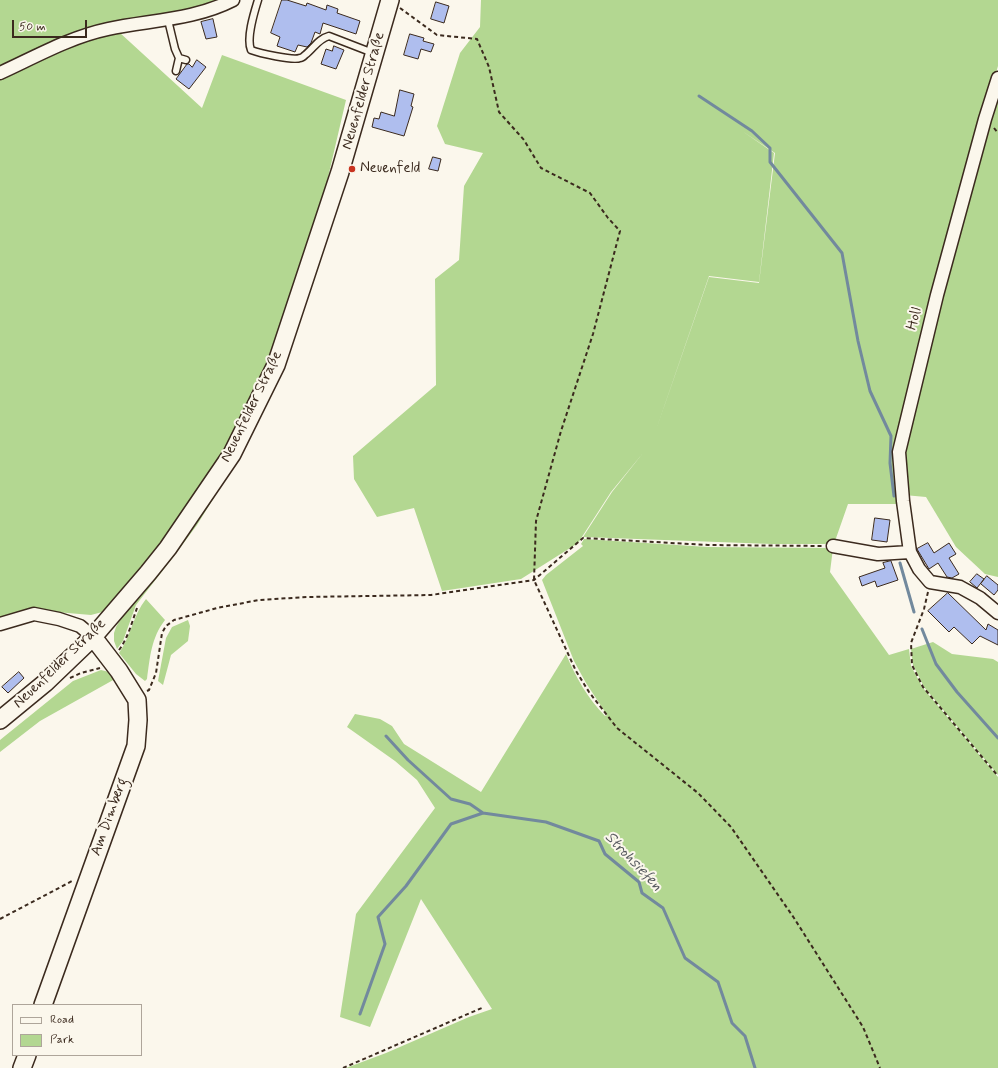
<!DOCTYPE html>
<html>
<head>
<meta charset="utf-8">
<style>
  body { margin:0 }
  #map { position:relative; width:998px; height:1068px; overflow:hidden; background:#fbf7ec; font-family:Mynerve,sans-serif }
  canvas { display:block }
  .legend { position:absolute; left:12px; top:1004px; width:130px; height:52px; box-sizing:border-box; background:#fbf7ec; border:1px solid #aea59a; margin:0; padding:5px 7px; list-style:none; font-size:12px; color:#3b2a1e }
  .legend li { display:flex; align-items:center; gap:8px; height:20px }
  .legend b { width:20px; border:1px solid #aea59a }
  .scale { position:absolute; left:12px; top:20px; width:75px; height:18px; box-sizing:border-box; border:2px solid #3b2a1e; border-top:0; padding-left:5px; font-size:12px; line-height:14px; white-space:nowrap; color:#3b2a1e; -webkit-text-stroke:3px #fbf7ec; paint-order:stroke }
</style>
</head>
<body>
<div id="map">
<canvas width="998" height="1068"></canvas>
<ul class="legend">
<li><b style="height:5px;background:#fbf7ec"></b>Road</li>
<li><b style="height:11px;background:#b3d791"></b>Park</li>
</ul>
<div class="scale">50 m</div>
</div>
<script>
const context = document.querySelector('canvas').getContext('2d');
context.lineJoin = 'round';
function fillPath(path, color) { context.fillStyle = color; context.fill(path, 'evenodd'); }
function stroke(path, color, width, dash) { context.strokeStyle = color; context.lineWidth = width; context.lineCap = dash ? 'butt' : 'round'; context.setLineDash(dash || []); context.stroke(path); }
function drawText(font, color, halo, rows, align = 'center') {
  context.font = font + ' Mynerve,sans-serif'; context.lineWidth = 4; context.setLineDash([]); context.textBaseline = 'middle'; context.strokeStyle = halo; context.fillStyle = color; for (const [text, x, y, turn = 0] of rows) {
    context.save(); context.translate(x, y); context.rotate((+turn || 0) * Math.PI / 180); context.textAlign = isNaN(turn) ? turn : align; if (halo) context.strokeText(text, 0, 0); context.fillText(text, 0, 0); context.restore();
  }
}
fillPath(new Path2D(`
  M0 0H224L188 12 100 27 0 68Z
  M481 0H998V66L983 116 894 450 900 504H848L834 544H772L583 537 612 492 643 453 611 492 578 543 521 579 442 591 414 508 377 517 354 479 353 456 436 385 435 279 459 260 464 186 483 153 445 144 437 126 460 53 480 27ZM742 131 775 153 759 283 709 277 654 436 709 276 759 282 774 153Z
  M119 32 202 108 222 55 346 100 319 216 263 380 228 451 164 542 106 611 91 615 33 610 0 621V76L65 47Z
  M998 95V577L985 574 956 547 926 497 904 495 905 443 950 253Z
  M330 224 332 225 313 284 291 347 236 462 197 525 174 556 136 605 123 641 117 649 114 641V633L116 627 122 617 146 588 218 485Z
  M584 539 708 547 833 548 830 572 889 655 909 649 911 666 923 688 998 777V1068H346L386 1053 469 1017 492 1009 421 899 370 1027 340 1017 356 914 435 808 417 780 395 761 347 727 355 714 380 719 392 726 404 744 481 792 566 654C575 676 588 699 605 716L607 715 586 683 574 661 542 580 546 575 583 546 581 544Z
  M146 599 165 620C151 638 150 658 147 679L145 681 136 674 119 653C131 636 133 615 146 599Z
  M188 620 190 626 188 641 171 655 163 685 158 681 166 638 172 627Z
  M933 642 952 654 993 659 998 662V775L924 687 913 665 911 649Z
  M101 670 109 672 115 679 40 721 0 752V740L73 681Z`), '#b3d791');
stroke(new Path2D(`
  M699 96 752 131 770 148V162L842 253 858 341 870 391 891 436 890 463 894 496
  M900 563 914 612
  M922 629 936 664 957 692 998 738
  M386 736 408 760 451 799 470 804 483 813
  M360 1014 385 944 378 917 406 886 451 824 483 813 546 822 599 841 605 854 639 882 642 893 663 908 685 958 718 982 732 1023 745 1036 755 1068`), '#72899d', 3);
const building = new Path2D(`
  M282 0H287L306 6 307 3 326 10 327 5 338 9 337 13 360 21 356 34 323 23 320 34 315 32 311 43 307 47 298 45 295 52 277 46 280 37 271 33Z
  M436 2 449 6 444 23 431 19Z
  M213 19 217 37 206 39 201 22Z
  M410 34 424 38 423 41 434 44 431 52 421 49 418 59 404 55Z
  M334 46 344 50 336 69 321 64 326 49 332 51Z
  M197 60 206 67 189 89 176 79 187 64H189L192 67Z
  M400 90 414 94 411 106 413 107 404 136 372 127 374 118 379 119 381 112 394 116Z
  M433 157 441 159 438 171 429 169Z
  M875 518 890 520 887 542 872 540Z
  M928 543 934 553 949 543 956 554 949 558 959 574 952 578 947 577 938 563 929 569 917 549Z
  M891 561 898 580 877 587 875 581 862 586 859 577 885 568 883 563Z
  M977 574 984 579 977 588 970 582Z
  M987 576 998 585V590L994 595 981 584Z
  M948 593 986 630 988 624 998 630V645L980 636 972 644 954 627 949 632 928 611Z
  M19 672 24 678 8 693 2 687Z`);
fillPath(building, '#afbeee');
stroke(building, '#3b2a1e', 1);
const lane = new Path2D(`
  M258 0C254 13 246 38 251 50 259 53 293 61 300 58 302 58 304 56 305 55 314 48 318 39 329 36L373 53
  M168 20 175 49 179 58 186 60
  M176 71 179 58`);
const street = new Path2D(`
  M0 73C35 57 70 37 108 29 150 20 194 20 233 0
  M998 78 985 119 937 295 899 452 903 501 910 552 919 569 930 582 960 587 980 598 998 613
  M833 546 878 554 910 552
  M0 624 34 614 59 619 80 626 93 637`);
const secondary = new Path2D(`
  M0 720 45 683 93 637 148 573 168 548 232 454 276 365 340 172 390 0
  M43 1005 136 746 138 720 137 700 119 671 93 637
  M22 1068 27 1055`);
stroke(lane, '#3b2a1e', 9);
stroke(street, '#3b2a1e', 15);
stroke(secondary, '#3b2a1e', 20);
stroke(new Path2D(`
  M400 8 437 35 477 39 489 67 499 112 524 140 541 168 590 193 608 218 620 231 593 334 561 431 536 521 534 580 576 671 589 692 617 728 698 793 731 827 794 918 863 1027 880 1068
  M994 128 998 133
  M928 592 924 609 911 643 912 665 923 687 998 776
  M119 650C128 638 132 622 137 608
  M70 678 81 673 100 668
  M147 691 149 690 156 673 162 633 166 626 174 620 217 608 259 600 307 597 431 595 534 580 583 538 708 545 824 546
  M0 919 74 880
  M343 1068 484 1007`), '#3b2a1e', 2, [4, 3]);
stroke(lane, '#fbf7ec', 6);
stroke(street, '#fbf7ec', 12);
stroke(secondary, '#fbf7ec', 17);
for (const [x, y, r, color] of [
  [352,169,4,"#c8321e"]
]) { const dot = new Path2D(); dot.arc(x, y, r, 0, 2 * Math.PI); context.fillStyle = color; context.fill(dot); stroke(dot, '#fbf7ec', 1.5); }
drawText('15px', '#3b2a1e', '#fbf7ec', [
  ["Neuenfelder Straße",364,91,-74],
  ["Holl",915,319,-76],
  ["Neuenfelder Straße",252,407,-64],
  ["Neuenfelder Straße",60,664,-44],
  ["Am Dimberg",110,817,-70]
]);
drawText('15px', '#3b2a1e', '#fbf7ec', [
  ["Neuenfeld",360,169]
], 'left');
drawText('italic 16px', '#56595e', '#fbf7ec', [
  ["Strohsiefen",633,862,46]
]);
</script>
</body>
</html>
